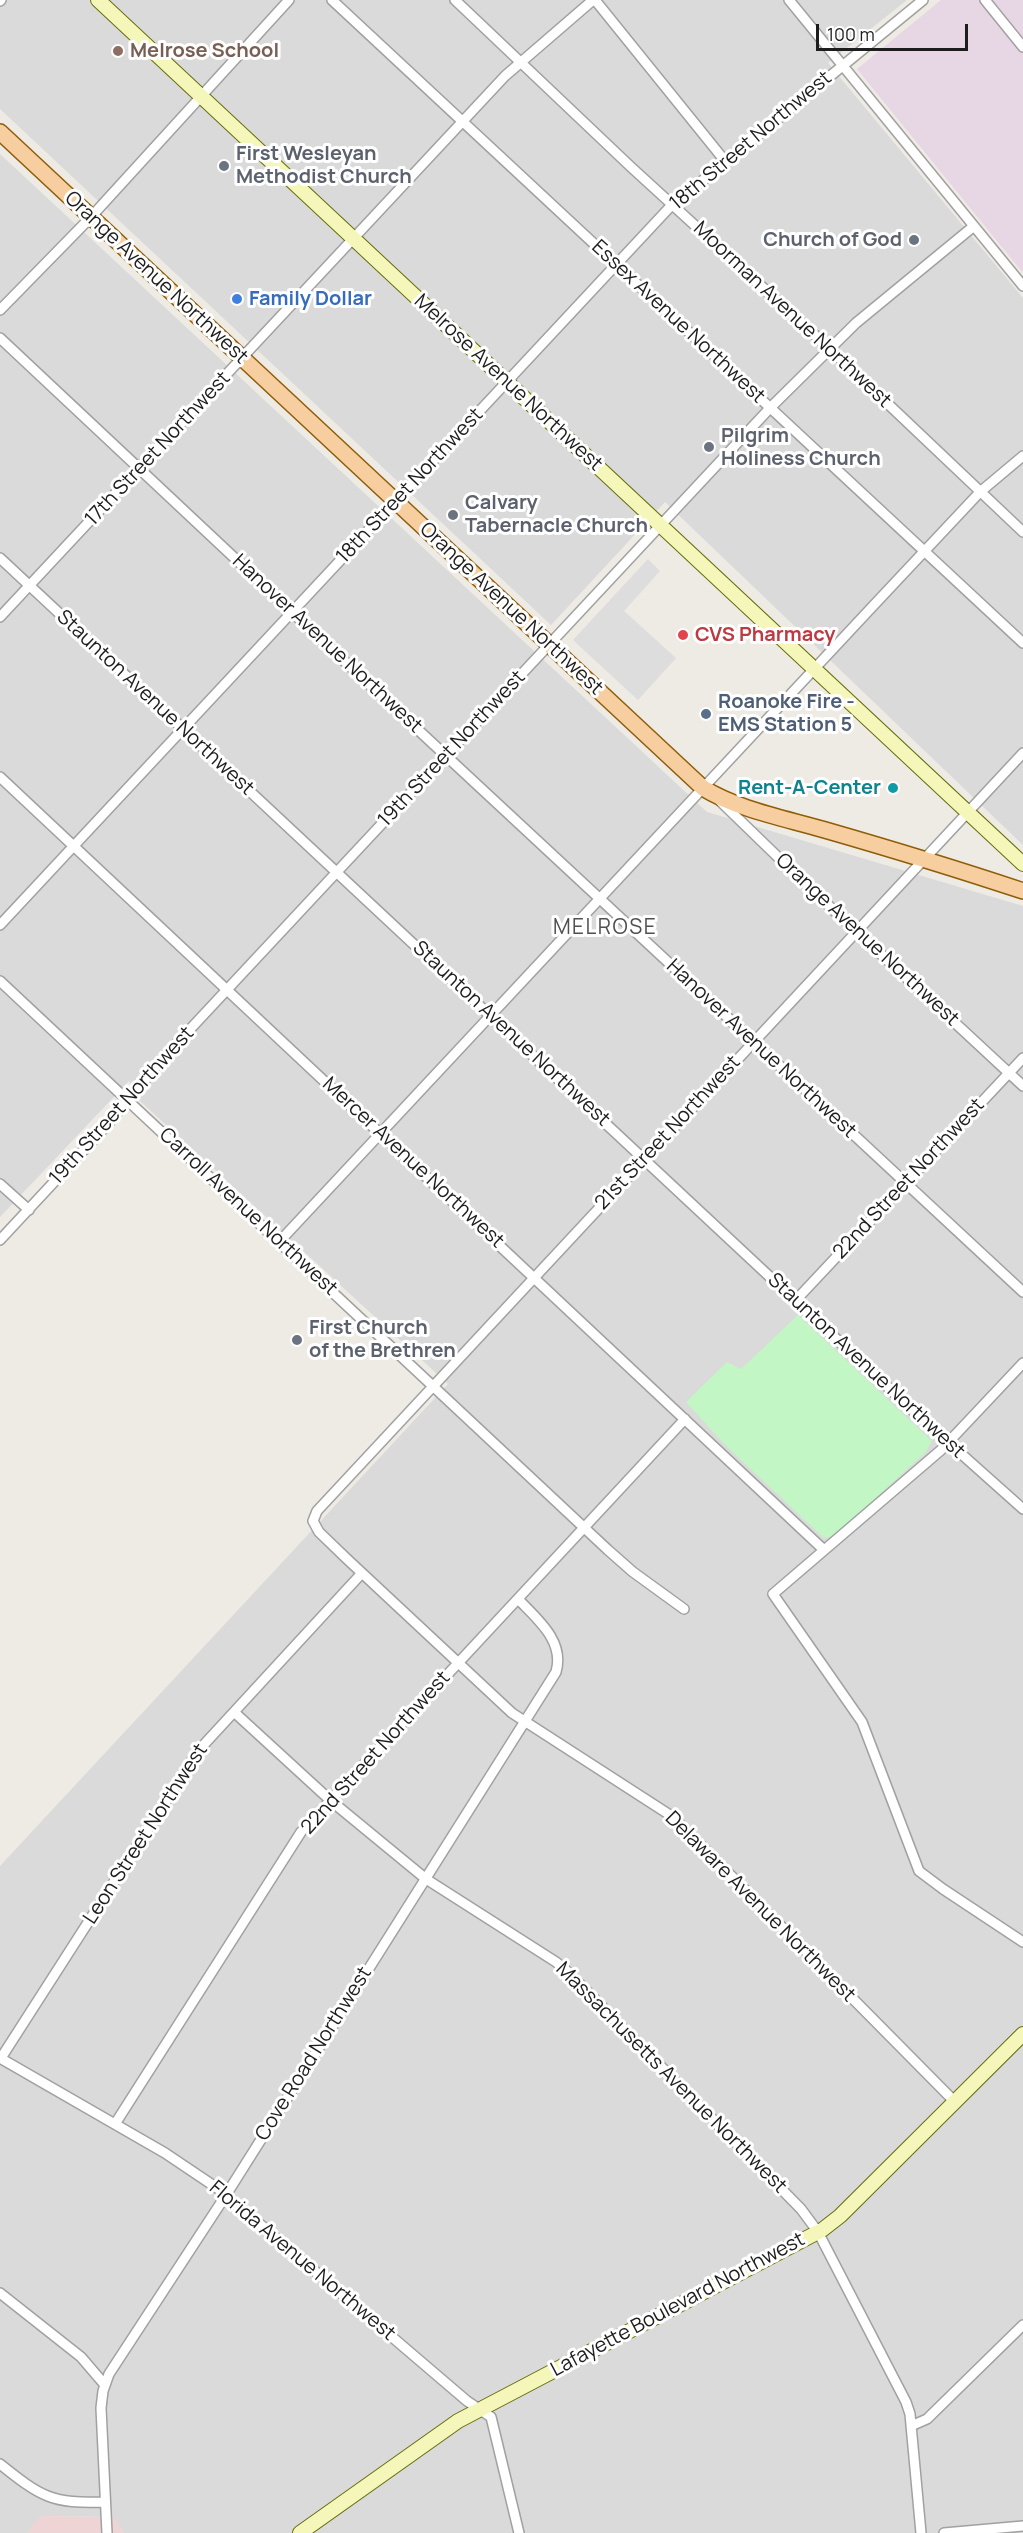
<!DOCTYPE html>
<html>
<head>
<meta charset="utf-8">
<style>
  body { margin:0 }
  #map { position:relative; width:1023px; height:2533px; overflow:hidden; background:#eeeae4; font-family:Manrope,sans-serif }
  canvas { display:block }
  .scale { position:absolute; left:816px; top:24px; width:152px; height:27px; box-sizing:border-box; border:3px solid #1d1d1d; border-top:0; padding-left:8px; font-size:18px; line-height:21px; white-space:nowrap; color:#1d1d1d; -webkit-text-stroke:4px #fff; paint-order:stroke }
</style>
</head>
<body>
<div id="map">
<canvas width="1023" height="2533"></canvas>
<div class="scale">100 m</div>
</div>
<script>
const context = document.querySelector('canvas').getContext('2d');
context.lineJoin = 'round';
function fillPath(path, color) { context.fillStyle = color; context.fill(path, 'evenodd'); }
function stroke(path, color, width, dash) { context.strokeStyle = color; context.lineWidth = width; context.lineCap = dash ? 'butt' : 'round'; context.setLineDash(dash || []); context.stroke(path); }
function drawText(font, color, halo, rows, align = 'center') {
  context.font = font + ' Manrope,sans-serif'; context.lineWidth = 6; context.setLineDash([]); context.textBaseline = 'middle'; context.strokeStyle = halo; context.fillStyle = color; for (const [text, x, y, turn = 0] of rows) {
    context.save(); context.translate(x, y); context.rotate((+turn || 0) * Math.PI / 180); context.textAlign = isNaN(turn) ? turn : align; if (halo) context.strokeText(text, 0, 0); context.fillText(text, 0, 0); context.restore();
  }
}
fillPath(new Path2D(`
  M0 0H907L828 63 1023 298V845L665 502 551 625 0 109Z
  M0 154 707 812 1023 906V2533H124L112 2517 41 2516 27 2533H0V1866L448 1384 140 1101 129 1081 0 1217Z`), '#dbdada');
fillPath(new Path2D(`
  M40 2516 113 2517 124 2533H27Z`), '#eed4d4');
fillPath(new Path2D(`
  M941 0H1023V273L857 69Z`), '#e7d6e4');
fillPath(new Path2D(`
  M798 1315 932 1441 925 1453 834 1536 824 1538 725 1445 686 1402 727 1362 741 1369Z`), '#c2f6c5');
fillPath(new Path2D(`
  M648 559 660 571 624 611 676 658 638 700 573 640Z`), '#ddd');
const street = new Path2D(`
  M332 0 1023 643
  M455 0 631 167 829 348 1023 532
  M595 0 725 161
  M789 0 1023 286
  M985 0 1023 47
  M0 1 1 0
  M0 310 91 217 289 0
  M0 338 387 701 1023 1292
  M0 558 921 1418 1023 1509
  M0 617 505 76 593 0
  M0 777 824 1550
  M719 800 815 893 1023 1086
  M0 925 669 208 923 0
  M0 981 608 1550 633 1572 684 1609
  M0 1184 29 1210
  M0 1240 108 1124 166 1055 770 408 856 323 974 226
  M279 1242 873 606 980 492 1023 456
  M796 1300 1023 1058
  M1023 1363 941 1450 773 1594 862 1722 919 1871 943 1889 1023 1942
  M234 1712 330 1800 426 1879 556 1962 568 1972 801 2209 818 2232 906 2402 910 2414 921 2533
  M0 2058 165 2153 220 2190 467 2401 491 2417 519 2533
  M1 2058 198 1751 362 1573
  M955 2102 673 1817 512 1713 347 1559 319 1532 313 1521 317 1511 1023 753
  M115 2124 301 1832 685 1419
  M0 2293 81 2357 105 2385
  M911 2426 927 2419 1023 2325
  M0 2464C41 2497 52 2504 105 2502
  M107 2533 101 2408 103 2391 109 2374 226 2195 556 1672C565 1641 537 1619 518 1599
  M944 2533 1023 2526`);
const secondary = new Path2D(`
  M98 0 1023 864
  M300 2533 458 2421 822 2230 840 2216 1023 2034`);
const primary = new Path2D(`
  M0 132 703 788C739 810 784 818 825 830 891 849 957 869 1023 891`);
stroke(street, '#a1a1a1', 12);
stroke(secondary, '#676e0b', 16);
stroke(primary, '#8f5d08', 18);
stroke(street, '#fff', 9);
stroke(secondary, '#f5f6ba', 14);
stroke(primary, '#f7cea0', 15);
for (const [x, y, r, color] of [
  [118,51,6,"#8d6e63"],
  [224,166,6,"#6b7280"],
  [914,240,6,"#6b7280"],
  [237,299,6,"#3f7fe0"],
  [709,447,6,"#6b7280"],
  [453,515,6,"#6b7280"],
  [683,635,6,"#e0444e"],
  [706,714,6,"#5c6f8a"],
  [893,788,6,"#0f9aa8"],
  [297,1340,6,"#6b7280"]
]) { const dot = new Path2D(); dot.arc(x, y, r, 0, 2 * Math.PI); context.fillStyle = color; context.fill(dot); stroke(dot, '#fff', 2); }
drawText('bold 20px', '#785e54', '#fff', [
  ["Melrose School",130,51]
], 'left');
drawText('20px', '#1d1d1d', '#fff', [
  ["18th Street Northwest",751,141,-40],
  ["Orange Avenue Northwest",156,278,43],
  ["Moorman Avenue Northwest",792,315,43],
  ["Essex Avenue Northwest",678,322,43],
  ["Melrose Avenue Northwest",508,383,43],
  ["17th Street Northwest",158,449,-47],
  ["18th Street Northwest",410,486,-47],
  ["Orange Avenue Northwest",511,609,43],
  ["Hanover Avenue Northwest",327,644,43],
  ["Staunton Avenue Northwest",155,703,43],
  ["19th Street Northwest",452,749,-47],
  ["Orange Avenue Northwest",867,940,43],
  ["Staunton Avenue Northwest",511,1034,43],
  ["Hanover Avenue Northwest",761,1049,43],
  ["19th Street Northwest",122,1106,-48],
  ["21st Street Northwest",668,1133,-47],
  ["Mercer Avenue Northwest",413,1163,43],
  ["22nd Street Northwest",909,1179,-47],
  ["Carroll Avenue Northwest",248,1212,43],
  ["Staunton Avenue Northwest",866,1366,43],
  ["22nd Street Northwest",376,1753,-48],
  ["Leon Street Northwest",146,1834,-57],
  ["Delaware Avenue Northwest",760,1907,45],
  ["Cove Road Northwest",314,2054,-58],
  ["Massachusetts Avenue Northwest",671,2078,45],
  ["Florida Avenue Northwest",302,2261,40],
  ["Lafayette Boulevard Northwest",678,2305,-28]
]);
drawText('bold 20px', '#5b616d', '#fff', [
  ["First Wesleyan",236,154],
  ["Methodist Church",236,177],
  ["Church of God",902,240,"right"],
  ["Pilgrim",721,436],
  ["Holiness Church",721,459],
  ["Calvary",465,503],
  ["Tabernacle Church",465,526],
  ["First Church",309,1328],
  ["of the Brethren",309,1351]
], 'left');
drawText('bold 20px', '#366cbe', '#fff', [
  ["Family Dollar",249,299]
], 'left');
drawText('bold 20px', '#be3a42', '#fff', [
  ["CVS Pharmacy",695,635]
], 'left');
drawText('bold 20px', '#4e5e75', '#fff', [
  ["Roanoke Fire -",718,702],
  ["EMS Station 5",718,725]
], 'left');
drawText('bold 20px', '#0d838f', '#fff', [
  ["Rent-A-Center",881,788]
], 'right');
context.letterSpacing = '1.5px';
drawText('21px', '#505050', '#fff', [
  ["MELROSE",605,928]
]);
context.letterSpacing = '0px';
</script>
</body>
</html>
